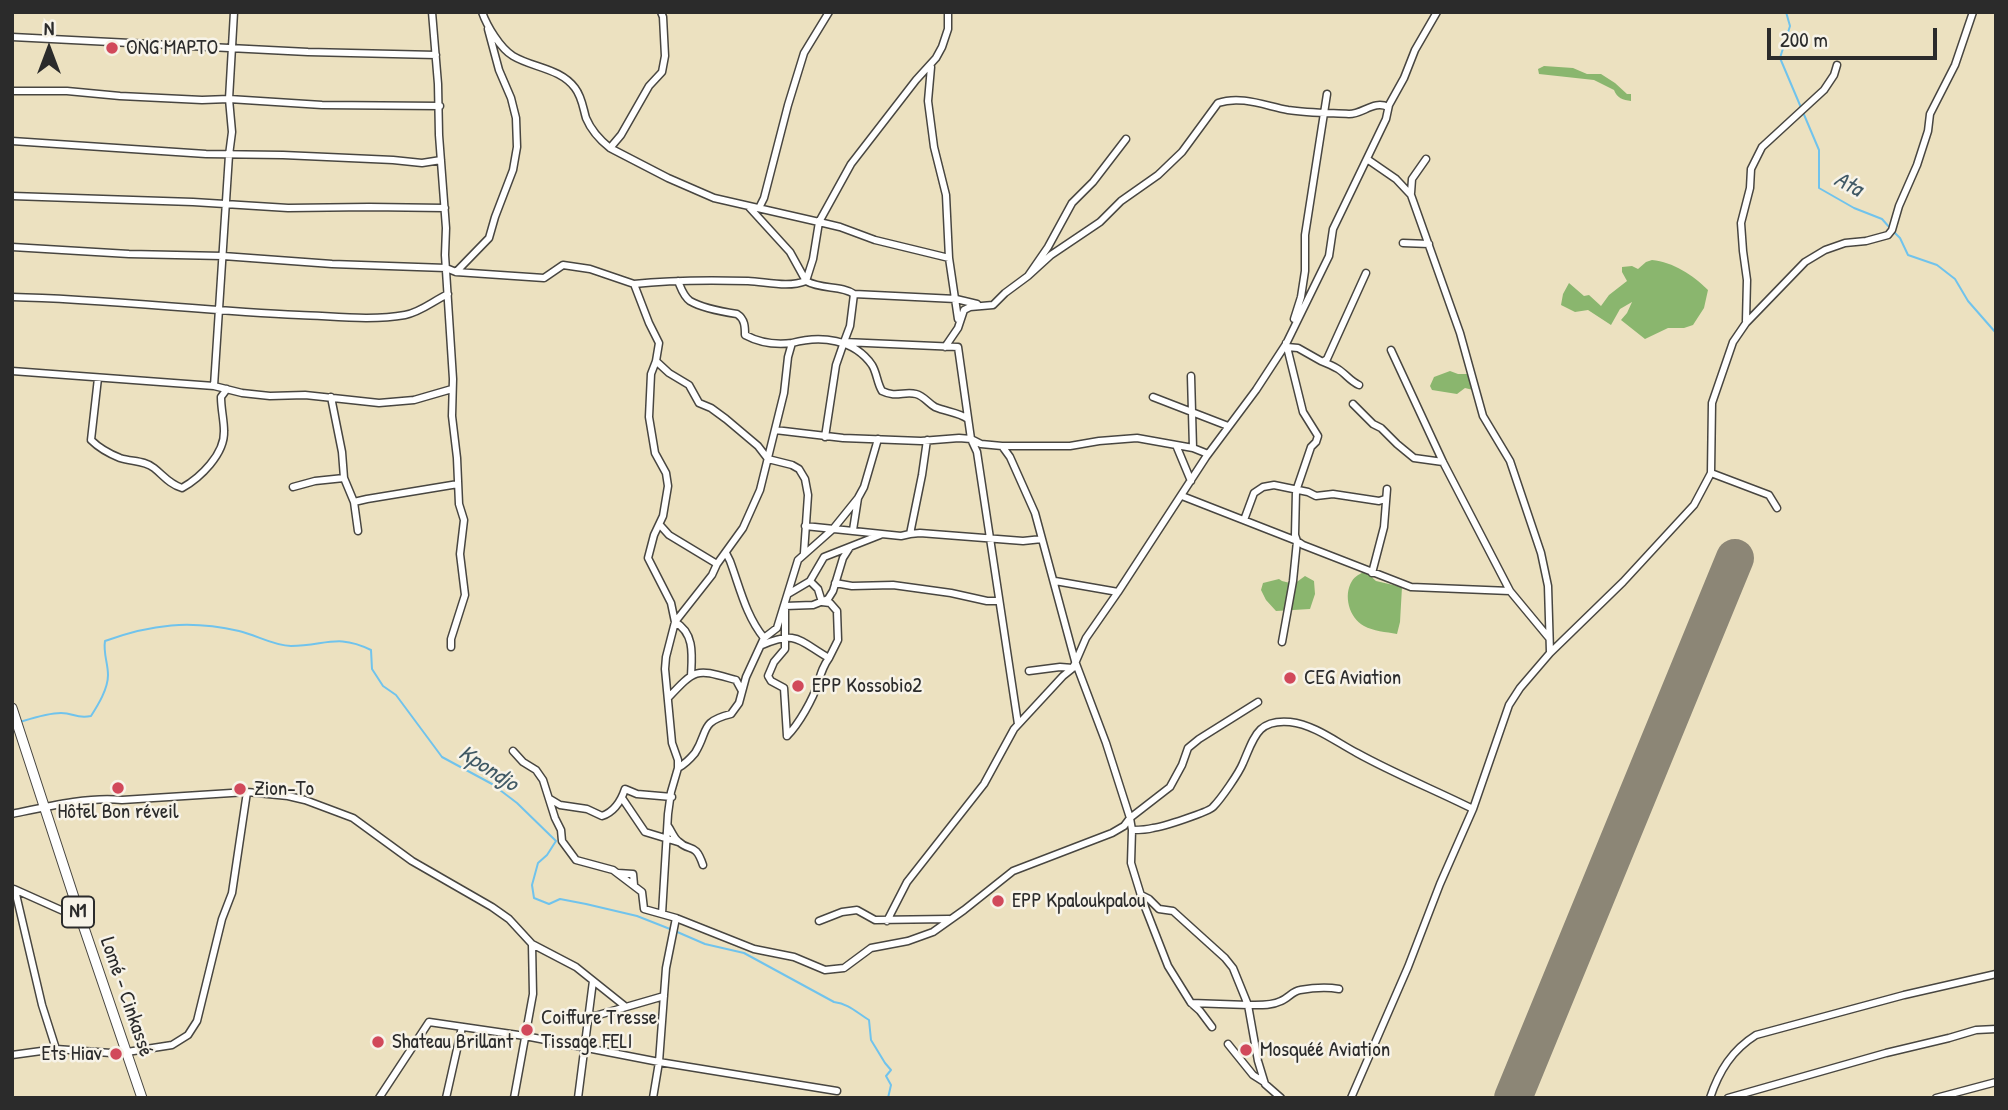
<!DOCTYPE html>
<html>
<head>
<meta charset="utf-8">
<style>
  body { margin:0 }
  #map { position:relative; width:2008px; height:1110px; overflow:hidden; background:#ece1c0; font-family:"Patrick Hand",sans-serif }
  canvas { display:block }
  .frame { position:absolute; inset:0; border:14px solid #2b2b2b; pointer-events:none }
  .north { position:absolute; left:14px; top:14px; width:70px; height:70px; -webkit-text-stroke:5px #f7f3e8; paint-order:stroke; rotate:0deg; font-size:19px; font-weight:700; line-height:28px; text-align:center; color:#2b2b2b }
  .north::after { content:''; display:block; margin:auto; width:24px; height:32px; background:#2b2b2b; clip-path:polygon(50% 0,100% 100%,50% 72%,0 100%) }
  .scale { position:absolute; left:1767px; top:28px; width:170px; height:32px; box-sizing:border-box; border:4px solid #2b2b2b; border-top:0; padding-left:9px; font-size:21px; line-height:24px; white-space:nowrap; color:#2b2b2b; -webkit-text-stroke:5px #f7f3e8; paint-order:stroke }
</style>
</head>
<body>
<div id="map">
<canvas width="2008" height="1110"></canvas>
<div class="frame"></div>
<div class="north">N</div>
<div class="scale">200 m</div>
</div>
<script>
const context = document.querySelector('canvas').getContext('2d');
context.lineJoin = 'round';
function fillPath(path, color) { context.fillStyle = color; context.fill(path, 'evenodd'); }
function stroke(path, color, width, dash) { context.strokeStyle = color; context.lineWidth = width; context.lineCap = dash ? 'butt' : 'round'; context.setLineDash(dash || []); context.stroke(path); }
function drawText(font, color, halo, rows, align = 'center') {
  context.font = font + ' "Patrick Hand",sans-serif'; context.lineWidth = 5; context.setLineDash([]); context.textBaseline = 'middle'; context.strokeStyle = halo; context.fillStyle = color; for (const [text, x, y, turn = 0] of rows) {
    context.save(); context.translate(x, y); context.rotate((+turn || 0) * Math.PI / 180); context.textAlign = isNaN(turn) ? turn : align; if (halo) context.strokeText(text, 0, 0); context.fillText(text, 0, 0); context.restore();
  }
}
fillPath(new Path2D(`
  M1544 66 1573 68 1587 74H1601L1615 83 1627 94H1631V101C1623 100 1617 98 1614 90L1594 80 1539 74 1538 69Z
  M1652 260C1673 262 1693 275 1708 290L1704 308 1693 325 1684 328H1668L1645 339 1621 320 1627 313 1632 302 1620 309 1611 325 1588 310 1575 312 1561 305 1563 294 1569 283 1584 296 1589 295 1601 306 1609 295 1627 281 1622 272V267L1632 266 1638 269 1646 262Z
  M1450 371 1458 374H1469L1474 389 1473 390 1465 388 1457 394 1432 390 1430 386 1434 377Z
  M1365 571 1376 581 1402 587 1400 622 1397 634C1386 632 1373 631 1364 626 1349 618 1343 595 1352 581 1355 576 1360 574 1365 571Z
  M1305 576 1314 581 1315 594 1310 609 1276 611 1266 600 1261 590 1263 583 1279 579 1282 581 1294 584Z`), '#8ab66e');
stroke(new Path2D(`
  M1786 12 1790 26 1780 58 1819 150V188L1854 208 1882 219 1890 228
  M1894 232 1900 238 1908 255 1937 265 1955 279 1968 301 1996 333
  M20 722C33 718 48 713 61 713 74 713 76 719 91 716 98 705 108 689 108 675 108 663 103 653 105 641 152 624 190 620 239 631 256 635 274 646 291 646 325 646 337 633 371 650L372 669 383 686 396 695 442 757 492 784 517 803 556 841 547 855 538 863 532 885 534 898 549 904 560 899 586 904 637 916 670 929
  M675 931 705 944 744 953 834 1002C849 1004 856 1012 869 1020L871 1040 885 1063 891 1070 886 1076 891 1085 888 1098`), '#70c3ec', 2);
stroke(new Path2D(`
  M1513 1098 1735 558`), '#8c8676', 38);
const minor = new Path2D(`
  M432 12 438 84 439 135 446 228 445 255 453 379 452 416 457 458 459 504 464 520 460 554 465 595 451 639V647
  M482 12C487 26 500 48 513 56 533 68 560 68 575 88 582 97 583 108 586 118 591 130 600 140 610 148L668 178 714 198 819 222 813 259 806 281C822 290 841 285 854 294L850 326 844 342 958 347 971 439 981 444 1002 446 1010 457 1035 513 1075 661 1106 743 1130 818 1132 830 1131 863 1143 902 1168 966 1191 1003 1248 1005 1258 1061 1265 1084 1281 1098
  M948 12V29L942 47 936 58 916 80 851 164 819 222 840 227 875 240 949 258
  M12 37 308 52 436 55
  M931 67 928 101 934 147 946 195 949 258 958 319
  M12 91H67L120 96 202 100 229 99 322 105 440 106
  M12 141 206 154 283 155 393 160 422 163 441 160
  M610 148 621 135 649 86 662 72 665 56 663 17 661 12
  M1367 159 1396 179 1411 195 1460 333 1483 416 1510 461 1541 553 1548 586 1550 652
  M1411 193 1412 179 1426 159
  M12 196 193 202 288 208 369 207 445 208
  M759 208 764 198 788 105 804 53 829 12
  M1403 243 1429 244
  M12 247 129 254 223 256 332 264 446 268 456 272 544 278 563 265 590 269 634 284 649 323 659 343 656 361 651 374 649 417 655 453 666 473 668 486 663 516 654 535 648 558 671 603 675 622C695 633 692 656 691 676
  M456 272 489 238 495 217 513 170 517 147 516 118 511 98 499 70 488 29
  M1028 276 1051 255 1100 222 1121 201 1158 175 1182 152 1218 103C1241 95 1266 106 1288 110 1308 113 1329 113 1349 114 1363 114 1374 100 1388 107
  M678 281C681 288 683 296 690 301 702 308 724 312 737 314 745 319 745 327 745 335 760 343 776 345 792 343
  M634 284C671 280 710 280 748 281 767 282 788 288 806 281L790 252 749 207
  M854 294 956 299 977 304
  M12 297C108 299 203 311 299 315 333 316 371 321 405 315 421 312 433 301 448 294
  M1294 319 1301 297 1305 271V235L1327 94
  M1746 321 1747 280 1743 251 1741 223 1750 188 1751 169 1762 147 1824 90 1834 75 1837 65
  M945 347 958 328 964 310 970 307 993 305 1005 293 1028 276 1048 247 1072 203 1093 182 1126 139
  M1287 347 1298 348 1321 361C1326 363 1333 366 1338 369 1346 374 1350 381 1359 385
  M1391 350 1443 462 1510 591 1549 638
  M656 361 669 373 689 385 699 403 711 408 726 419 758 446 768 459 792 465 799 469 805 479 808 495 804 553
  M1324 361 1327 359 1366 273
  M12 371 214 386 242 393 270 396 305 395 379 403 414 400 452 389
  M1191 376 1193 448
  M98 378 91 440C98 447 110 454 120 458 132 462 144 460 154 468 163 475 169 484 182 488 200 478 225 454 224 431 224 420 221 409 221 397L227 389
  M214 386 229 155 232 132 229 99 234 12
  M331 397 342 452 344 478 354 502 358 531
  M1153 397 1228 426
  M1353 404 1373 424 1381 428 1397 444 1414 458 1443 462
  M775 430 843 438 921 441 959 438 971 439 977 452 1018 724
  M825 437 836 365 844 342
  M1176 445 1191 481
  M1002 446H1070L1099 441 1137 438 1193 448 1208 454
  M1711 473 1769 495 1777 508
  M293 487 315 481 344 478
  M1182 496 1297 541 1303 545 1411 587 1510 591
  M354 502 367 499 458 484
  M1244 520 1254 493 1263 487 1274 485 1308 492 1316 496 1333 494 1379 501 1385 499
  M660 525 669 535 717 564
  M805 526 901 536 910 534 922 475 927 440
  M853 530 858 498
  M910 534 920 533 1023 541 1042 539
  M726 553 730 561C740 588 746 616 764 638
  M1372 573 1384 527 1387 489
  M810 581 818 589 822 602 830 603 837 611 838 640 829 658
  M1055 581 1118 592
  M835 583 852 586 893 585 951 593 987 601H999
  M788 594 810 581 824 557 880 535
  M1282 642 1293 581 1297 541 1295 535 1296 491 1311 447 1316 442 1318 436 1303 412 1286 343
  M762 645C797 630 798 640 829 658 823 666 821 673 818 683 813 699 799 724 787 736
  M1029 671 1060 667 1073 668
  M668 698C697 667 696 669 736 680L742 691
  M787 736 784 688 771 681 768 676 774 662 785 649V606L813 605 828 599 833 591 843 558 850 547
  M513 751 523 762 536 770 543 780 555 818 561 830 562 841 576 860 613 870 642 892 644 909 676 918 666 968 659 1062 653 1098
  M678 768C685 764 690 759 695 753 709 731 699 722 731 714L739 703 746 677 764 638 777 628 798 560 833 529 858 498 864 487 878 439
  M622 798 645 832 678 842
  M550 799 560 805 587 809 602 816C614 812 621 801 625 789L637 794 672 797
  M12 814C45 807 90 796 122 800L247 792 288 796 305 800 353 818 412 861 492 907 509 919 532 944 576 967 626 1007 664 996
  M668 826C671 830 674 838 678 841 690 853 695 841 703 865
  M1132 830C1139 830 1146 830 1153 828 1162 827 1209 812 1213 807 1221 799 1239 773 1243 763 1254 738 1257 719 1290 722 1315 725 1336 742 1357 753 1395 774 1435 790 1473 809
  M618 873 633 874 634 885
  M14 889 81 919
  M15 890 42 1005 56 1049
  M1141 895 1149 899 1159 909 1173 911 1225 958 1233 968 1248 1005C1259 1005 1271 1006 1281 1001 1288 998 1293 991 1300 990 1312 988 1327 987 1339 989
  M662 914 668 814 671 792 678 768V760L672 743 665 669 666 657 675 622 712 575 717 564 743 528 760 490 784 393 788 357 792 343C821 335 854 339 872 365 877 373 877 383 882 391 896 398 904 391 916 394 924 396 928 403 935 407 947 412 958 412 968 419
  M676 918 754 949 794 957 825 970 844 968 871 948 908 941 933 932 964 910 1013 871 1112 833 1124 826 1130 818 1170 787 1182 765 1188 748 1199 739 1258 702
  M819 921 842 912 857 910 875 920 949 919
  M887 921 907 882 984 784 1014 729 1063 676 1073 668 1086 638 1118 592 1206 457 1256 390 1286 344 1329 256 1333 229 1386 119 1389 105 1404 78 1415 50 1437 12
  M1191 1003 1200 1011 1212 1027
  M588 1018 626 1007
  M1228 1044 1253 1075 1264 1082
  M12 1055 56 1049 111 1053 127 1052 172 1045 188 1035 197 1021 222 919 232 893 247 792
  M379 1098 429 1022 525 1036 659 1062 837 1091
  M446 1098 462 1027
  M514 1098 533 994 532 944
  M578 1098 593 981
  M1351 1098 1408 967 1440 884 1473 809 1509 705 1520 688 1550 653 1623 582 1694 505 1711 473 1712 403 1733 342 1746 323 1805 262 1825 250 1845 243 1866 241 1888 235 1892 230 1899 206 1917 165 1928 131 1930 114 1955 65 1973 12
  M1710 1098C1719 1071 1732 1050 1756 1035L1904 995 1996 974
  M1728 1098 1886 1053 1949 1038 1976 1030 1996 1029
  M1936 1098 1996 1082`);
const highway = new Path2D(`
  M12 708 81 919 142 1098`);
stroke(minor, '#484641', 9);
stroke(highway, '#484641', 11);
stroke(minor, '#fff', 6);
stroke(highway, '#fff', 9);
for (const [x, y, r, color] of [
  [112,48,7,"#d1495b"],
  [1290,678,7,"#d1495b"],
  [798,686,7,"#d1495b"],
  [118,788,7,"#d1495b"],
  [240,789,7,"#d1495b"],
  [998,901,7,"#d1495b"],
  [527,1030,7,"#d1495b"],
  [378,1042,7,"#d1495b"],
  [1246,1050,7,"#d1495b"],
  [116,1054,7,"#d1495b"]
]) { const dot = new Path2D(); dot.arc(x, y, r, 0, 2 * Math.PI); context.fillStyle = color; context.fill(dot); stroke(dot, '#f7f3e8', 2.5); }
for (const [x, y, w] of [
  [78,912,32]
]) { const box = new Path2D(); box.roundRect(x - w / 2, y - 15.5, w, 31, 5); context.fillStyle = '#f7f3e8'; context.fill(box); stroke(box, '#2b2b2b', 2); }
drawText('bold 19px', '#2b2b2b', null, [
  ["N1",78,912]
]);
drawText('21px', '#2b2b2b', '#f7f3e8', [
  ["ONG MAPTO",126,48],
  ["CEG Aviation",1304,678],
  ["EPP Kossobio2",812,686],
  ["Zion-To",254,789],
  ["Hôtel Bon réveil",118,812,"center"],
  ["EPP Kpaloukpalou",1012,901],
  ["Coiffure Tresse",541,1018],
  ["Tissage FELI",541,1042],
  ["Shateau Brillant",392,1042],
  ["Mosquéé Aviation",1260,1050],
  ["Ets Hiav",102,1054,"right"]
], 'left');
drawText('21px', '#2b2b2b', '#f7f3e8', [
  ["Lomé - Cinkassé",126,997,71]
]);
drawText('italic 23px', '#405965', '#f7f3e8', [
  ["Ata",1848,185,27],
  ["Kpondjo",488,769,33]
]);
</script>
</body>
</html>
